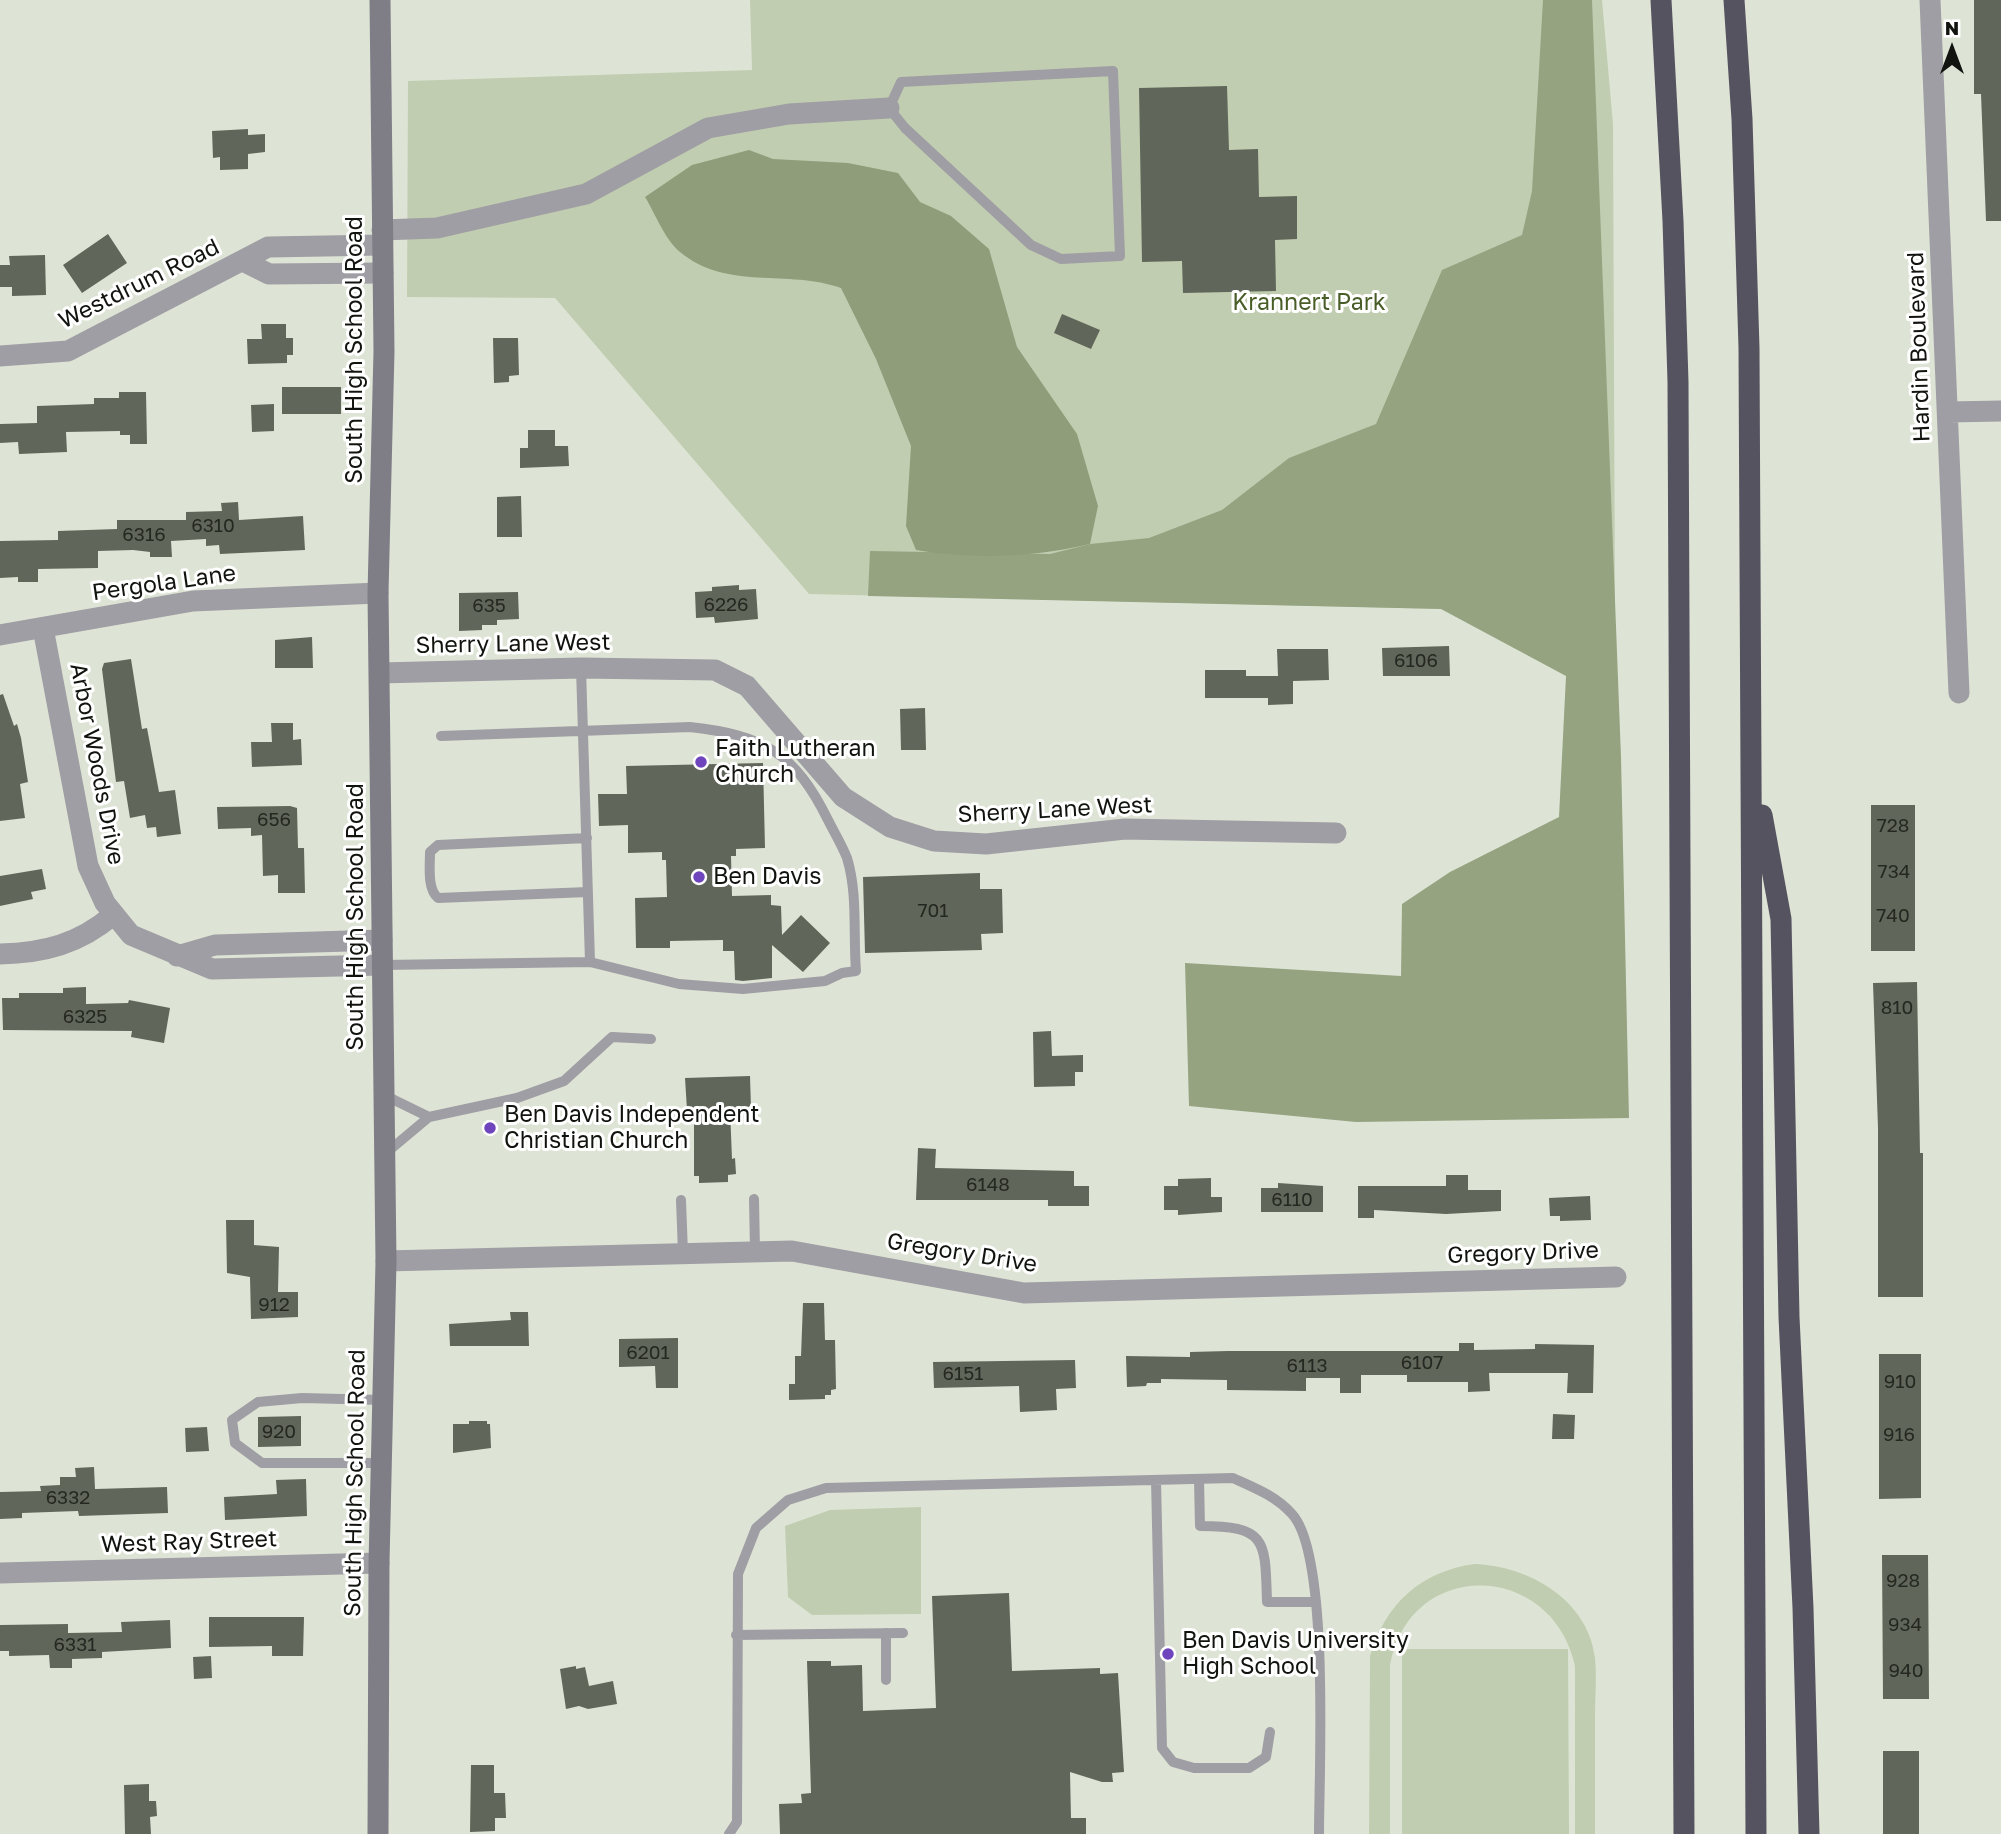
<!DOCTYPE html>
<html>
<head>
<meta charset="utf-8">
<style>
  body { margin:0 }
  #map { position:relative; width:2001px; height:1834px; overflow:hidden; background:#dde4d5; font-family:"Golos Text",sans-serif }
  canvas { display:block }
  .north { position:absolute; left:1917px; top:14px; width:70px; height:70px; -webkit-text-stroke:5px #fff; paint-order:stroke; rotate:0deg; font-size:19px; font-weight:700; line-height:28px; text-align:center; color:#11130e }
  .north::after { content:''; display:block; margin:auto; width:24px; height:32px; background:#11130e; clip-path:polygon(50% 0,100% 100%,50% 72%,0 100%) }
</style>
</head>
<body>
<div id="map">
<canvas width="2001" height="1834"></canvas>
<div class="north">N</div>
</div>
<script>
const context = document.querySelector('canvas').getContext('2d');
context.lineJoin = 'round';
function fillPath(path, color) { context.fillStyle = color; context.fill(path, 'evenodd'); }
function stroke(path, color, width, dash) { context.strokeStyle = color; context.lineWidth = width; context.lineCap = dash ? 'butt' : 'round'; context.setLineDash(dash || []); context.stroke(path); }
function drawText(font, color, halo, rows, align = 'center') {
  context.font = font + ' "Golos Text",sans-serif'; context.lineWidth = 6; context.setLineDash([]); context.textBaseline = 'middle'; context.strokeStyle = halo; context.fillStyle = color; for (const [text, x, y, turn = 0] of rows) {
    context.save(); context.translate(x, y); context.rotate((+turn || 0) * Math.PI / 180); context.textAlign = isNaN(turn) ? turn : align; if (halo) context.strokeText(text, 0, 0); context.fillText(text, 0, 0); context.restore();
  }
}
fillPath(new Path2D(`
  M750 0H1602L1613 124 1615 613 809 594 555 298 407 297 408 81 752 70Z
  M921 1507V1614L812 1615 788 1597 785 1526 830 1510Z
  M1475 1564C1528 1566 1588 1599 1595 1658 1597 1677 1595 1698 1595 1717 1595 1756 1595 1795 1595 1834H1575V1666C1552 1561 1410 1557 1390 1665V1834H1369L1370 1656C1385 1604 1421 1571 1475 1564Z
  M1402 1649H1568L1569 1834H1402Z`), '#c1cdb0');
fillPath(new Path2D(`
  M1543 0H1592L1621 757 1629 1118 1356 1122 1189 1106 1185 963 1401 976 1402 904 1450 872 1559 817 1566 676 1441 609 868 596 870 551 1050 554 1090 544 1149 538 1222 510 1289 458 1376 424 1442 270 1522 235 1532 191Z`), '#95a380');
fillPath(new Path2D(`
  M749 150 773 159 848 163 898 173 920 202 951 216 989 249 1017 347 1077 434 1098 506 1090 544C1034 557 974 560 916 550L906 526 911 446 876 359 841 288C788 269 727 291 680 252 665 240 655 213 645 197L692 165Z`), '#8f9d7a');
fillPath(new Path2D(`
  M1974 0H2001V221H1986L1981 94H1974Z
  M1227 86 1229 150 1258 149 1259 197 1297 196V239L1275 240 1276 291 1183 293 1182 261 1142 262 1139 88Z
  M248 129V135L265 134V152L248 154V169L220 170V157L213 158 212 131Z
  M108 234 127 263 82 293 63 265Z
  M45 255 46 295 12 296V287H0V265H10L9 256Z
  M1062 314 1100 330 1091 349 1054 333Z
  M261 324H286V338H293V355H287V363L248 364 247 339H262Z
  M493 338H518L519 375 509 376V382L494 383Z
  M282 387H341V414H282Z
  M119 392H146L147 444H130V435H120V431L66 432 67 452 19 454 18 442 0 443V424L37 423V406L94 404V398H119Z
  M274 404V431L252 432 251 405Z
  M528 430H555V446H568L569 466 520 468V448H528Z
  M521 496 522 537H497V497Z
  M238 502 239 520 303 516 305 550 220 554 219 545 206 546V539L171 541 172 557H150V552L133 550 98 551V568L38 569V582H18V577L0 578V541L58 540V531L117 529V520H186V512L222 511 221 503Z
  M739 585V590L756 589 758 619 715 623 714 617 696 618 695 592 712 591V587Z
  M518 592 519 619 497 620V625H482V630L459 631V593Z
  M312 637 313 668H275V640Z
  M1449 646 1450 676H1383L1382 648Z
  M1277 649H1328L1329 680 1293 681V704L1268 705V698H1205V670H1246V676H1278Z
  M131 659 142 729 147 728 159 792 175 790 181 834 157 837 156 827 147 828 145 815 130 818 124 781 116 782 102 669 104 663Z
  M3 694 14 726 17 724 21 738 28 782 20 784 25 818 0 821V695Z
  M925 708 926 750H901L900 709Z
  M271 723H293V740L301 739 302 765 252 767 251 742H272Z
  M763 763 765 848 736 849V856H731L732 896 771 895V905L781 906 782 935 801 915 830 943 803 972 772 945V978L743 981 735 980 734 951H723V940L670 941V948H636L635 898 667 897 666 860H662V852L628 853V825L599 826 598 794H627L626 766Z
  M1871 805H1915V951H1871Z
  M290 806 297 808 298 848H304L305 893H278V875L263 876 262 835 251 836V828L218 829 217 807Z
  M42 869 46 889 31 892 33 899 0 906V876Z
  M980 873V889H1002L1003 933 981 934 982 950 865 953 863 877Z
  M1917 982 1920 1153H1923V1297H1878V1128L1873 983Z
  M86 987V1004L128 1003 129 1000 170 1008 164 1043 131 1037 132 1031 3 1030 2 998H19V993H63V988Z
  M1051 1031 1052 1056 1083 1055V1072H1075V1086L1034 1087 1033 1032Z
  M750 1076 751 1108 730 1109 732 1159 735 1158 736 1174 728 1175V1182L699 1183V1176H694V1110H687L685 1078Z
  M918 1148 936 1149 935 1168 1074 1171V1186H1089V1206H1048V1200H916Z
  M1446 1175H1468V1190H1501V1211L1446 1214 1374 1210V1218H1358V1186H1446Z
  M1211 1178V1197H1222V1212L1178 1215V1210H1164V1186H1178V1179Z
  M1278 1183 1323 1186V1212H1261V1188H1278Z
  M1590 1196 1591 1220 1560 1221V1216H1550L1549 1198Z
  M226 1220H254V1245L279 1247 278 1292H298V1317L251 1319 250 1277 227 1273Z
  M803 1303H824L825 1340H835L836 1389 831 1390V1395H825V1399L789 1400V1384H795V1356H801Z
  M510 1312H528L529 1346H450L449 1324 511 1320Z
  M678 1338V1388H656L655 1366 619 1367V1339Z
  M1459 1343H1474V1350L1535 1349V1344L1594 1345 1593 1393H1567L1568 1373H1489L1490 1391 1468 1392V1382H1407V1375H1361V1393H1340V1378H1306V1391L1227 1390V1380L1161 1379V1383H1147L1146 1386 1127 1387 1126 1356 1190 1357V1352L1228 1351H1459Z
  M1879 1354H1921V1498L1879 1499Z
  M1075 1360 1076 1388 1056 1389 1057 1410 1020 1412 1019 1386 934 1388 933 1362Z
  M1553 1414 1575 1415 1574 1439H1552Z
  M301 1416V1446L258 1447V1417Z
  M469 1421H487V1424H490L491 1448 453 1453V1424H469Z
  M207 1427 209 1451 186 1452 185 1428Z
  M94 1467 95 1489 167 1487 168 1513 79 1516 78 1511 22 1513V1518L0 1519V1492L41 1491 40 1486 60 1485V1477H76L75 1468Z
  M306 1479 307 1516 225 1520 224 1497 277 1494 276 1480Z
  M1882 1555H1928L1929 1699H1883Z
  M1009 1593 1012 1671 1100 1668V1674L1118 1673 1124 1772 1112 1773 1113 1782H1102L1070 1772 1071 1818H1086V1834H780L779 1804 802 1803 801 1794 811 1793 807 1661H831V1666L862 1665 863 1711 936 1708 932 1596Z
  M209 1617H304L303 1656H272V1646L209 1647Z
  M170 1620 171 1648 102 1652V1658L72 1659V1668H50L49 1655 9 1656V1651H0V1625L68 1624V1633L122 1632 121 1622Z
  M211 1656 212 1678 194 1679 193 1657Z
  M576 1666V1669L585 1667 589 1686 613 1681 617 1704 588 1709 579 1706 566 1709 560 1669Z
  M1883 1751H1919V1834H1883Z
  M471 1765H494V1793H505L506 1818H495V1831L470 1832Z
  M149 1784V1801H156L157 1816 150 1817 151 1834H125L124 1785Z`), '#61665a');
stroke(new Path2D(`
  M1113 71 1120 256 1061 259 1031 245 905 128 889 108 901 82Z
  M441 736 690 727C764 735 795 753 828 820 834 832 842 845 847 858 858 894 853 934 856 971L842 973 825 981 743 989 679 984 590 962
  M587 838 438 845 430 852C430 866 427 889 438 898L588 892
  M382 965 590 962 581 668
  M384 1095 429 1117
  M386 1153 429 1117 517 1098 564 1081 612 1037 651 1039
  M754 1199 755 1251
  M681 1200 683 1253
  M381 1463H262L235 1443 232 1420 258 1402 302 1398 383 1400
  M1199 1479 1200 1526C1268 1526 1265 1541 1267 1602H1316
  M1156 1480 1162 1748 1173 1762 1194 1768H1249L1266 1757 1270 1732
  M886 1633V1680
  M736 1635 903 1633
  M729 1834 737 1822 738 1574 756 1528 788 1500 826 1488 1233 1478C1255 1488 1276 1496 1292 1514 1330 1555 1319 1771 1319 1834`), '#9f9ea4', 10);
stroke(new Path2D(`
  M1930 0 1959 693
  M382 230 437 228 586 194 708 128 789 114 889 108
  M245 262 269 274 383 273
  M0 356 68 351 268 247 382 245
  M1948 412 2001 411
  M43 628 88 866 105 903 131 935 212 969 382 965
  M0 635 193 601 378 593
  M380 673 581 668 715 670 747 686 843 797 890 827 934 841 986 844 1125 829 1336 833
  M0 954C44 953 79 944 113 915
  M177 956 215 945 382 940
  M386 1261 792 1251 1024 1293 1616 1277
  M0 1573 379 1563`), '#9f9ea4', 21);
stroke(new Path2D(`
  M378 1834 379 1563 386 1261 378 593 384 351 380 0`), '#7f7e87', 21);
stroke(new Path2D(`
  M1661 0 1673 221 1678 382 1684 1834
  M1734 0 1742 119 1749 348 1756 1834
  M1762 815 1781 919 1789 1317 1803 1608 1809 1834`), '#565360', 21);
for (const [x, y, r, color] of [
  [701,762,7,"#6e45bd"],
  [699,877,7,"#6e45bd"],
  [490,1128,7,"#6e45bd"],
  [1168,1654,7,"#6e45bd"]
]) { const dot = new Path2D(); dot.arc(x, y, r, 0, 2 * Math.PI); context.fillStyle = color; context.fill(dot); stroke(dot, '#fff', 2.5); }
drawText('19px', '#252821', null, [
  ["6310",213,526],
  ["6316",144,535],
  ["6226",726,605],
  ["635",489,606],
  ["6106",1416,661],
  ["656",274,820],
  ["728",1893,826],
  ["734",1894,872],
  ["701",933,911],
  ["740",1893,916],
  ["810",1897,1008],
  ["6325",85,1017],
  ["6148",988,1185],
  ["6110",1292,1200],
  ["912",274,1305],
  ["6201",648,1353],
  ["6107",1422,1363],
  ["6113",1307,1366],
  ["6151",963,1374],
  ["910",1900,1382],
  ["920",279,1432],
  ["916",1899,1435],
  ["6332",68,1498],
  ["928",1903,1581],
  ["934",1905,1625],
  ["6331",75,1645],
  ["940",1906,1671]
]);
drawText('23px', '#11130e', '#fff', [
  ["Westdrum Road",139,284,-26],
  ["Hardin Boulevard",1919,347,-92],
  ["South High School Road",355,350,-90],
  ["Pergola Lane",164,583,-8],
  ["Sherry Lane West",513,644,-1],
  ["Arbor Woods Drive",97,764,79],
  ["Sherry Lane West",1055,810,-3],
  ["South High School Road",356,917,-90],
  ["Gregory Drive",962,1253,9],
  ["Gregory Drive",1523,1253,-2],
  ["South High School Road",355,1483,-89],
  ["West Ray Street",189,1542,-2]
]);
drawText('23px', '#495d27', '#fff', [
  ["Krannert Park",1309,303]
]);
drawText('23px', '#11130e', '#fff', [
  ["Faith Lutheran",715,749],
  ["Church",715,775],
  ["Ben Davis",713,877],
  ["Ben Davis Independent",504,1115],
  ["Christian Church",504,1141],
  ["Ben Davis University",1182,1641],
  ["High School",1182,1667]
], 'left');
</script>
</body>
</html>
